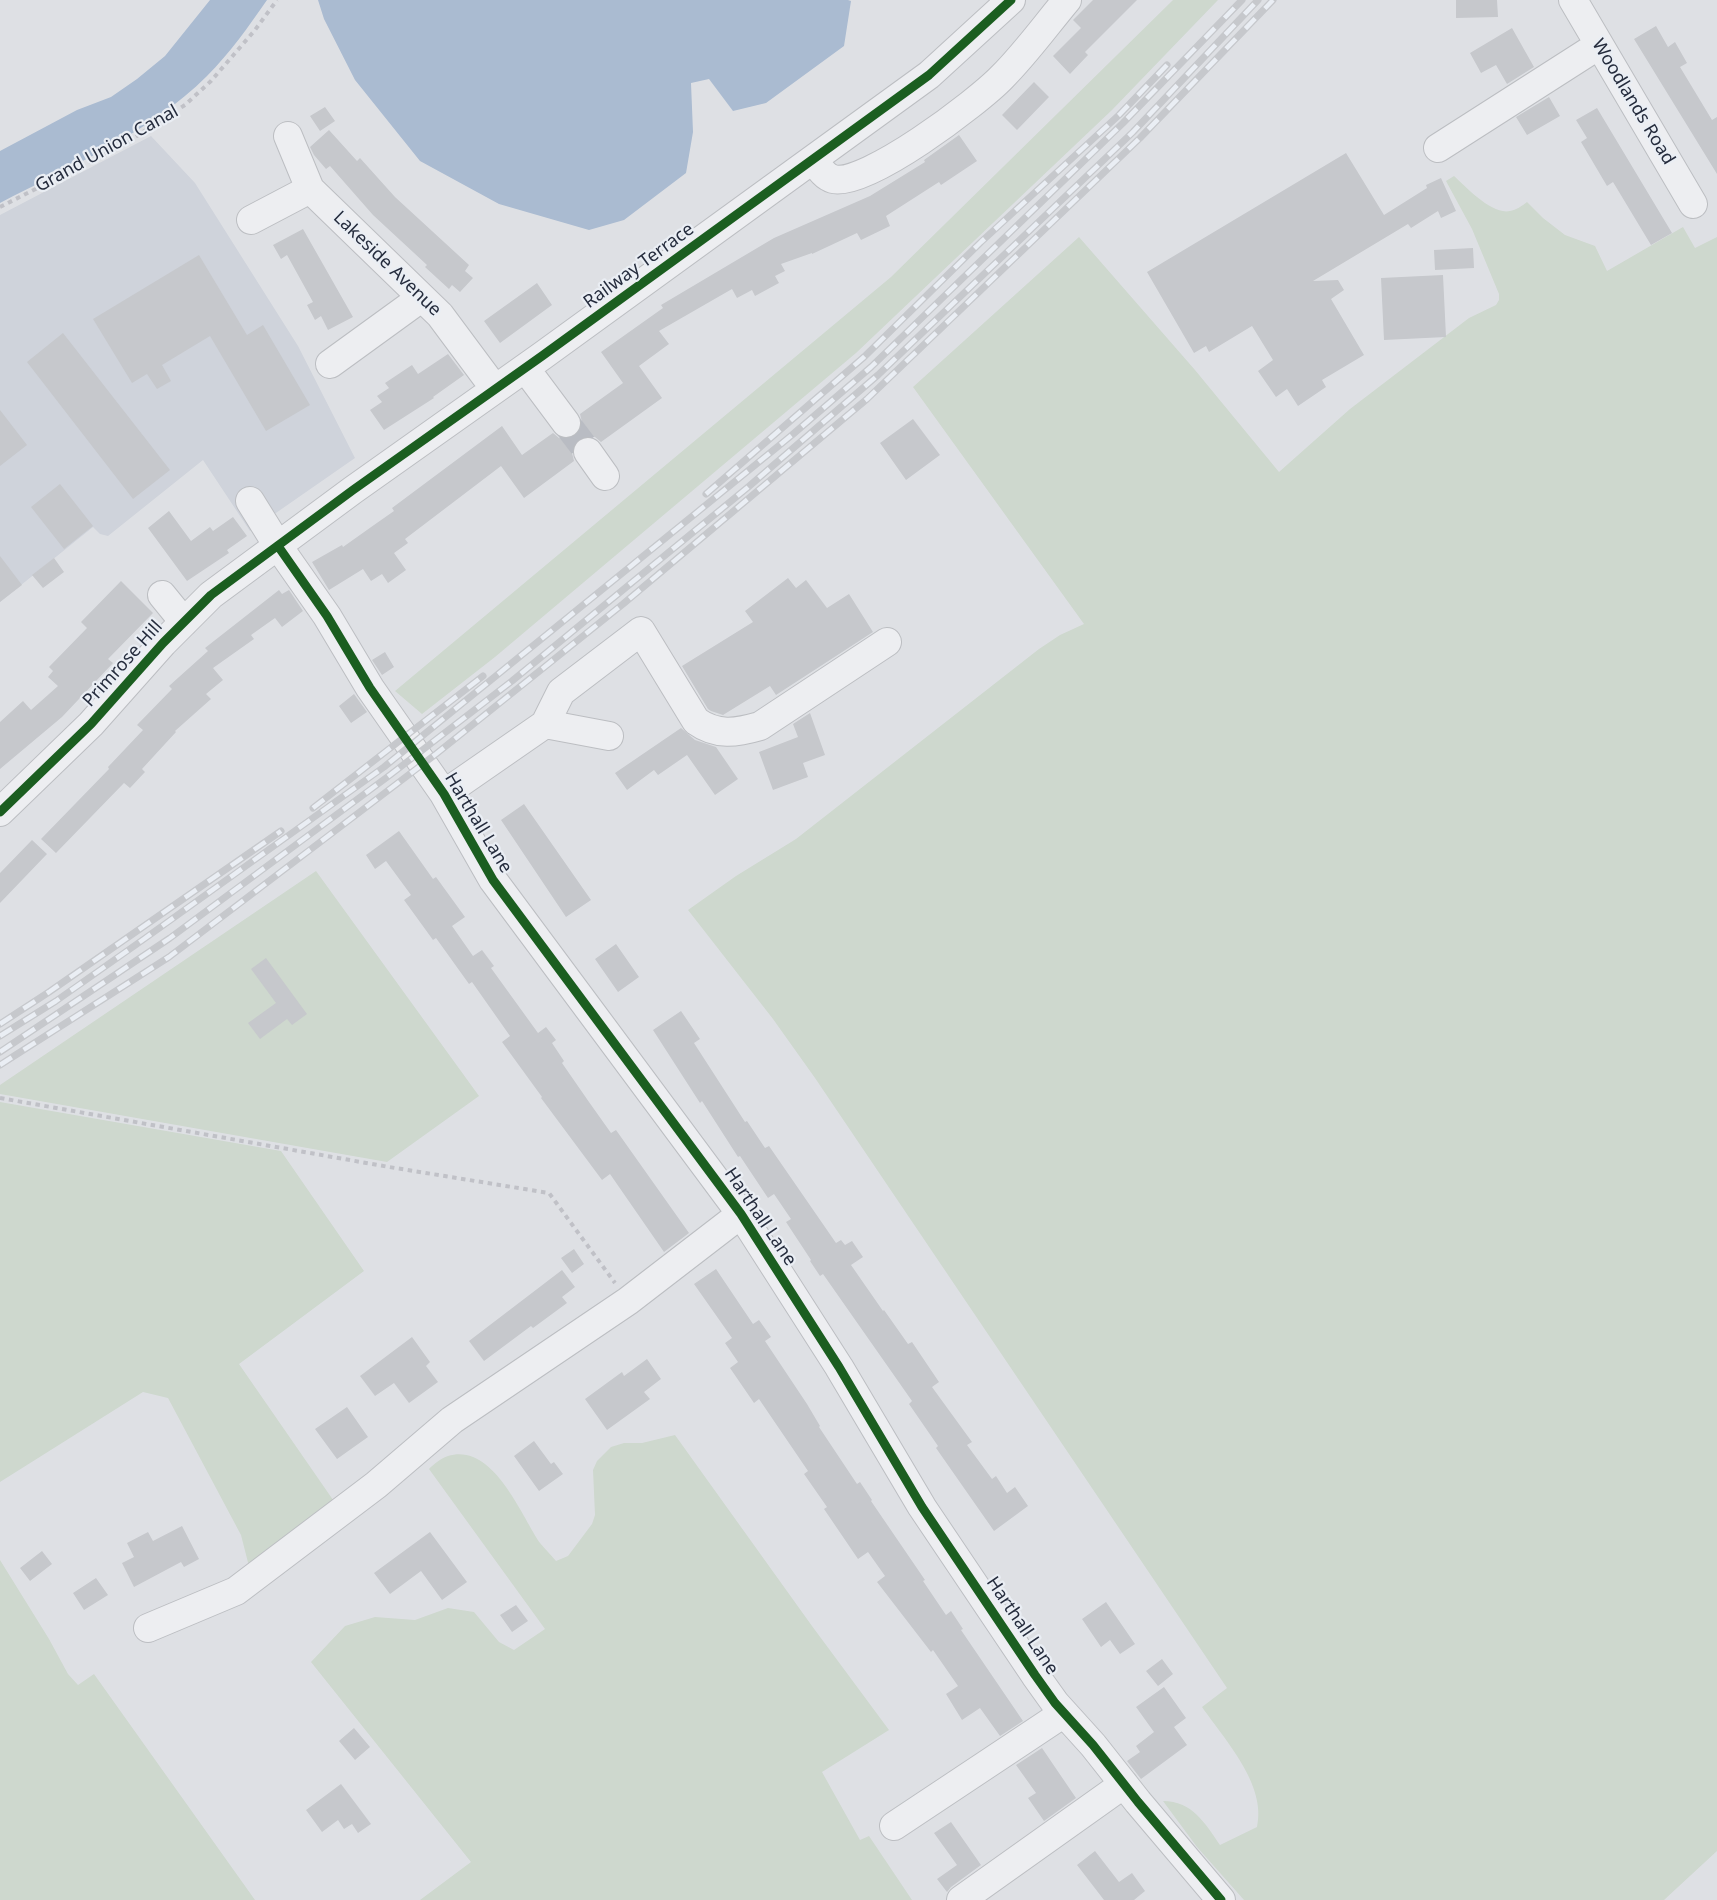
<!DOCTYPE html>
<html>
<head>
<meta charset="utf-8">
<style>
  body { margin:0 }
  canvas { display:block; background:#dee0e4 }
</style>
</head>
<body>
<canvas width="1717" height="1900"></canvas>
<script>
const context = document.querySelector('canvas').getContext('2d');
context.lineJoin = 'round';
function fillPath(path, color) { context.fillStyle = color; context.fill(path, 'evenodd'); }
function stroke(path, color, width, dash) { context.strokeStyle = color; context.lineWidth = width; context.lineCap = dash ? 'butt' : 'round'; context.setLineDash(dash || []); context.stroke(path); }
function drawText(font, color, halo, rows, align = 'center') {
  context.font = font + ' "Noto Sans",sans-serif'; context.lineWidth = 4.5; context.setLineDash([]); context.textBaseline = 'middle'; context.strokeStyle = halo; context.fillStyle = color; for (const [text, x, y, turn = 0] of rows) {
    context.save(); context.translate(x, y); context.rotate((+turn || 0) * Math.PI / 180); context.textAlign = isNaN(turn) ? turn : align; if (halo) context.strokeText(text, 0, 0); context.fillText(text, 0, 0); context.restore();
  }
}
fillPath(new Path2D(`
  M151 136 195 183 298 346 355 458 250 531 203 460 108 536 100 534 93 527 0 602V215Z`), '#cfd3db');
fillPath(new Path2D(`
  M1173 0H1218L1112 110 856 353 495 657 422 714 395 691 891 277Z
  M1454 176C1466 187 1492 215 1510 211 1516 210 1522 206 1527 202L1543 218 1565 235 1595 246 1607 271 1683 227 1695 248 1717 237V1851L1664 1900H1244L1197 1847 1163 1801C1192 1801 1205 1823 1220 1845L1257 1827C1267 1785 1225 1740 1202 1707L1227 1688 815 1078 773 1019 688 910 736 876 796 839 1039 649 1060 635 1084 624 913 387 1079 237 1195 370 1279 472 1350 409 1469 318 1496 305 1499 300V294L1472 229 1446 181Z
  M316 871 479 1096 387 1162 0 1094V1085Z
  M0 1102 281 1151 364 1271 239 1364 349 1523 256 1594 241 1535 168 1398 143 1392 0 1482Z
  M675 1435 812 1626 889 1730 822 1772 860 1840 869 1836 912 1900H420L471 1862 311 1662 345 1626 375 1617 415 1620 448 1608 474 1612 499 1642 514 1650 545 1629 429 1469C434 1464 441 1458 448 1456 493 1442 521 1515 540 1543 545 1549 551 1555 556 1561L568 1556 592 1524 595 1515 593 1470 597 1461 611 1447 624 1443H642Z
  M0 1560 49 1639 68 1674 78 1685 94 1674 255 1900H0Z`), '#ced8ce');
fillPath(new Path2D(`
  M210 0H267C249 26 230 53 207 76 150 133 71 166 0 203V151L77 110 111 97 137 79 165 56Z
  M318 0H848L851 1 844 46 766 103 733 111 709 79 691 83 693 132 686 173 624 220 589 230 499 204 420 161 355 80 324 19Z`), '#aabbd1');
fillPath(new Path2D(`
  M1093 0H1137L1085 52 1088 55 1070 74 1053 56 1081 28 1073 20Z
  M1456 0H1497L1498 17 1456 18Z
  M1656 26 1668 47 1675 42 1687 63 1680 67 1712 120 1717 117V174L1634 39Z
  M1512 28 1534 67 1507 84 1496 65 1481 73 1470 53Z
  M1034 82 1049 97 1017 130 1002 115Z
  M1549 97 1560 116 1527 135 1516 117Z
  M325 107 335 121 320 131 310 116Z
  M1597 108 1672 233 1651 245 1613 182 1607 186 1581 142 1587 138 1576 120Z
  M329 130 357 161 360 158 395 197 469 265 465 271 473 278 460 292 452 285 449 289 425 267 427 265 373 215 330 166 326 169 314 155 310 147Z
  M959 135 977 161 941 185 939 182 886 216 890 226 861 240 857 233 812 254V253L781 264 785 271 775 276 779 283 755 296 752 290 737 298 732 289 659 331 669 344 639 366 662 398 601 442 595 437 587 436 578 439 573 445 572 453 574 461 524 498 501 466 405 539 408 543 394 553 406 570 388 583 382 574 371 581 363 569 329 590 312 562 342 545 343 547 374 525 394 511 392 508 502 426 522 455 553 433 559 438 567 439 576 436 581 429 582 422 580 414 623 383 601 352 663 308 661 305 774 238 870 196 925 162 924 160Z
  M1346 153 1384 215 1427 188 1426 185 1441 178 1456 211 1441 218 1438 211 1411 228 1408 224 1313 281 1338 280 1344 290 1331 299 1364 355 1322 380 1326 387 1298 406 1287 389 1276 397 1258 371 1273 360 1252 326 1209 352 1206 346 1194 353 1147 272Z
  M303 229 353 317 328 330 321 316 315 320 307 305 313 302 287 255 281 259 273 245Z
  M1473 248 1474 268 1435 270 1434 250Z
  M199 255 247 335 263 325 310 405 266 431 210 336 162 365 171 381 157 389 147 374 132 383 93 319Z
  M1443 275 1446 337 1384 340 1381 278Z
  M537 283 552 305 500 343 484 321Z
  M63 333 170 470 133 499 27 362Z
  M448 354 464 375 433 397 434 398 384 430 370 410 382 402 377 396 389 388 385 383 412 365 418 374Z
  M0 410 27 445 0 466Z
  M913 419 940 455 906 480 880 443Z
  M60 484 93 526 64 549 31 507Z
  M169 511 191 541 210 527 213 531 233 517 247 536 227 550 229 553 187 581 148 528Z
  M0 556 22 585 0 602Z
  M54 558 64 572 43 588 32 575Z
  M788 578 796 588 806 580 827 608 849 594 873 632 776 695 770 686 723 715 711 711 708 709 682 666 753 622 745 611Z
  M121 581 153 613 108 659 113 663 62 717 0 769V722L23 701 31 710 58 686 48 677 53 671 49 667 87 628 81 622Z
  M279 590 282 594 289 590 303 611 282 627 275 618 251 635 254 639 213 668 223 680 206 694 211 699 175 731 176 732 142 769 145 772 130 788 124 783 56 853 41 839 109 769 108 767 143 730 137 725 172 689 169 686 208 651 205 648Z
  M385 652 394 667 382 675 372 660Z
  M354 694 367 712 351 723 339 706Z
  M810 713 825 755 803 763 808 777 773 790 759 752 798 737 793 724Z
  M681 728 695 740 716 747 738 779 715 795 687 755 658 775 654 770 627 790 615 773Z
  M524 804 591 900 566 917 501 820Z
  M399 831 433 879 436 877 465 917 452 926 473 956 482 950 494 966 491 968 538 1033 546 1027 556 1040 552 1043 564 1061 562 1063 589 1102 611 1133 616 1130 689 1233 664 1252 610 1174 602 1180 541 1098 542 1097 502 1042 510 1036 472 982 469 984 436 938 433 940 404 900 411 895 386 861 375 869 366 855Z
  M32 840 47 854 0 903V873Z
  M616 944 639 977 618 992 595 959Z
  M266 958 307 1014 292 1025 287 1019 260 1039 248 1023 276 1003 251 969Z
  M681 1011 700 1039 694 1043 745 1122 747 1121 765 1148 769 1146 836 1243 841 1240 845 1245 852 1241 863 1257 851 1265 883 1311 884 1310 908 1344 912 1342 939 1382 932 1387 972 1442 967 1445 992 1479 996 1476 1007 1493 1015 1487 1028 1506 994 1531 936 1448 938 1446 909 1404 912 1401 823 1274 820 1276 810 1261 811 1260 786 1222 791 1219 774 1194 768 1198 740 1156 738 1157 702 1101 700 1103 653 1030Z
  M574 1249 584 1264 572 1273 561 1258Z
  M716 1269 753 1324 759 1320 771 1337 765 1341 807 1404 820 1426 819 1427 857 1484 860 1482 872 1500 871 1501 925 1580 923 1581 946 1615 951 1611 963 1629 961 1630 1023 1721 1000 1736 980 1708 962 1720 946 1694 958 1686 933 1650 931 1652 877 1582 885 1576 868 1552 858 1559 824 1509 827 1507 804 1474 808 1471 759 1399 754 1403 730 1368 738 1362 725 1343 732 1338 694 1284Z
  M562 1270 575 1287 562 1297 567 1303 533 1328 531 1326 484 1361 469 1341Z
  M412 1337 430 1362 426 1366 438 1382 409 1403 394 1383 375 1396 360 1376Z
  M647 1359 661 1379 644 1392 650 1399 607 1430 585 1399 622 1372 624 1376Z
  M347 1407 368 1437 337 1459 315 1429Z
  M534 1441 551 1464 554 1462 563 1474 539 1491 514 1456Z
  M182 1526 199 1559 184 1567 181 1562 134 1587 122 1563 134 1557 127 1543 148 1532 153 1541Z
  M430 1532 467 1582 442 1600 421 1571 390 1594 374 1573Z
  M42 1551 52 1564 30 1581 20 1568Z
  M96 1578 108 1595 84 1610 73 1593Z
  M1106 1602 1135 1644 1120 1654 1110 1640 1101 1647 1082 1619Z
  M516 1605 528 1621 512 1632 500 1615Z
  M1162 1659 1173 1674 1158 1686 1146 1671Z
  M1164 1687 1186 1718 1174 1727 1187 1745 1141 1779 1127 1761 1140 1752 1136 1746 1154 1732 1136 1707Z
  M354 1728 370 1747 355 1760 339 1741Z
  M1042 1748 1076 1798 1044 1821 1028 1798 1036 1793 1016 1765Z
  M341 1784 371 1824 358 1833 352 1824 344 1829 338 1820 322 1832 306 1810Z
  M951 1822 981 1865 951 1887 947 1892 937 1879 957 1865 934 1833Z
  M1095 1851 1119 1882 1132 1873 1145 1891 1134 1900H1104L1077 1865Z`), '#c6c8cc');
stroke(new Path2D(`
  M566 423 588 452`), '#b9bcc3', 28, [28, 14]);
const minor = new Path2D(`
  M1573 0 1693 204
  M288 136 310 189 440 315 495 389
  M1438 148 1599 45
  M814 160C819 167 823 176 833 179 865 188 978 102 1002 77 1026 53 1046 25 1067 0
  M251 220 310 189
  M330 364 421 298
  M525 368 566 423
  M588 452 605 476
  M250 501 278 546 327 616 370 688 444 794 493 880 741 1214 839 1367 922 1507 1035 1675 1055 1703 1093 1745 1138 1802 1221 1900
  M162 595 184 622
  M545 724 561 692 641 631 696 721C717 736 736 733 760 726L887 642
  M444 794 545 724 609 736
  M0 812 91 724 163 643 211 595 353 490 542 356 929 75 1011 0
  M148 1628 236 1591 376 1485 452 1420 628 1301 741 1214
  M894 1826 1064 1713
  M961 1900 1124 1784`);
stroke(minor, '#bcbec2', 30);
stroke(new Path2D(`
  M0 207 126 143 185 105 211 81 255 30 277 0
  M0 1098 389 1167 549 1193 615 1283`), '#c0c1c7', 4, [4.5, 4.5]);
stroke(minor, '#edeef1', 28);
const rail = new Path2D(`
  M706 494 864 357 981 242 1119 115 1167 65
  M313 808 483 676
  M0 1024 49 992 281 831
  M0 1036 56 1001 144 939 384 767 792 435 871 367 1123 123 1242 0
  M0 1052 170 938 390 775 512 681 747 488 878 375 1133 132 1258 0
  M0 1065 169 957 436 754 623 604 867 399 1140 138 1273 0`);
stroke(rail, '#c6c8cc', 7);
stroke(rail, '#eaeef4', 4.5, [14]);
stroke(new Path2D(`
  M278 546 327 616 370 688 444 794 493 880 741 1214 839 1367 922 1507 1035 1675 1055 1703 1093 1745 1138 1802 1221 1900
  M0 812 91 724 163 643 211 595 353 490 542 356 929 75 1011 0`), '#1b5e20', 9);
drawText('18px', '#252c3d', '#eaeef4', [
  ["Woodlands Road",1633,102,59],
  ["Grand Union Canal",107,149,-29],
  ["Lakeside Avenue",387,264,44],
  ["Railway Terrace",639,266,-36],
  ["Primrose Hill",123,664,-48],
  ["Harthall Lane",478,823,59],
  ["Harthall Lane",760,1217,56],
  ["Harthall Lane",1022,1626,56]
]);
</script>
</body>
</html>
